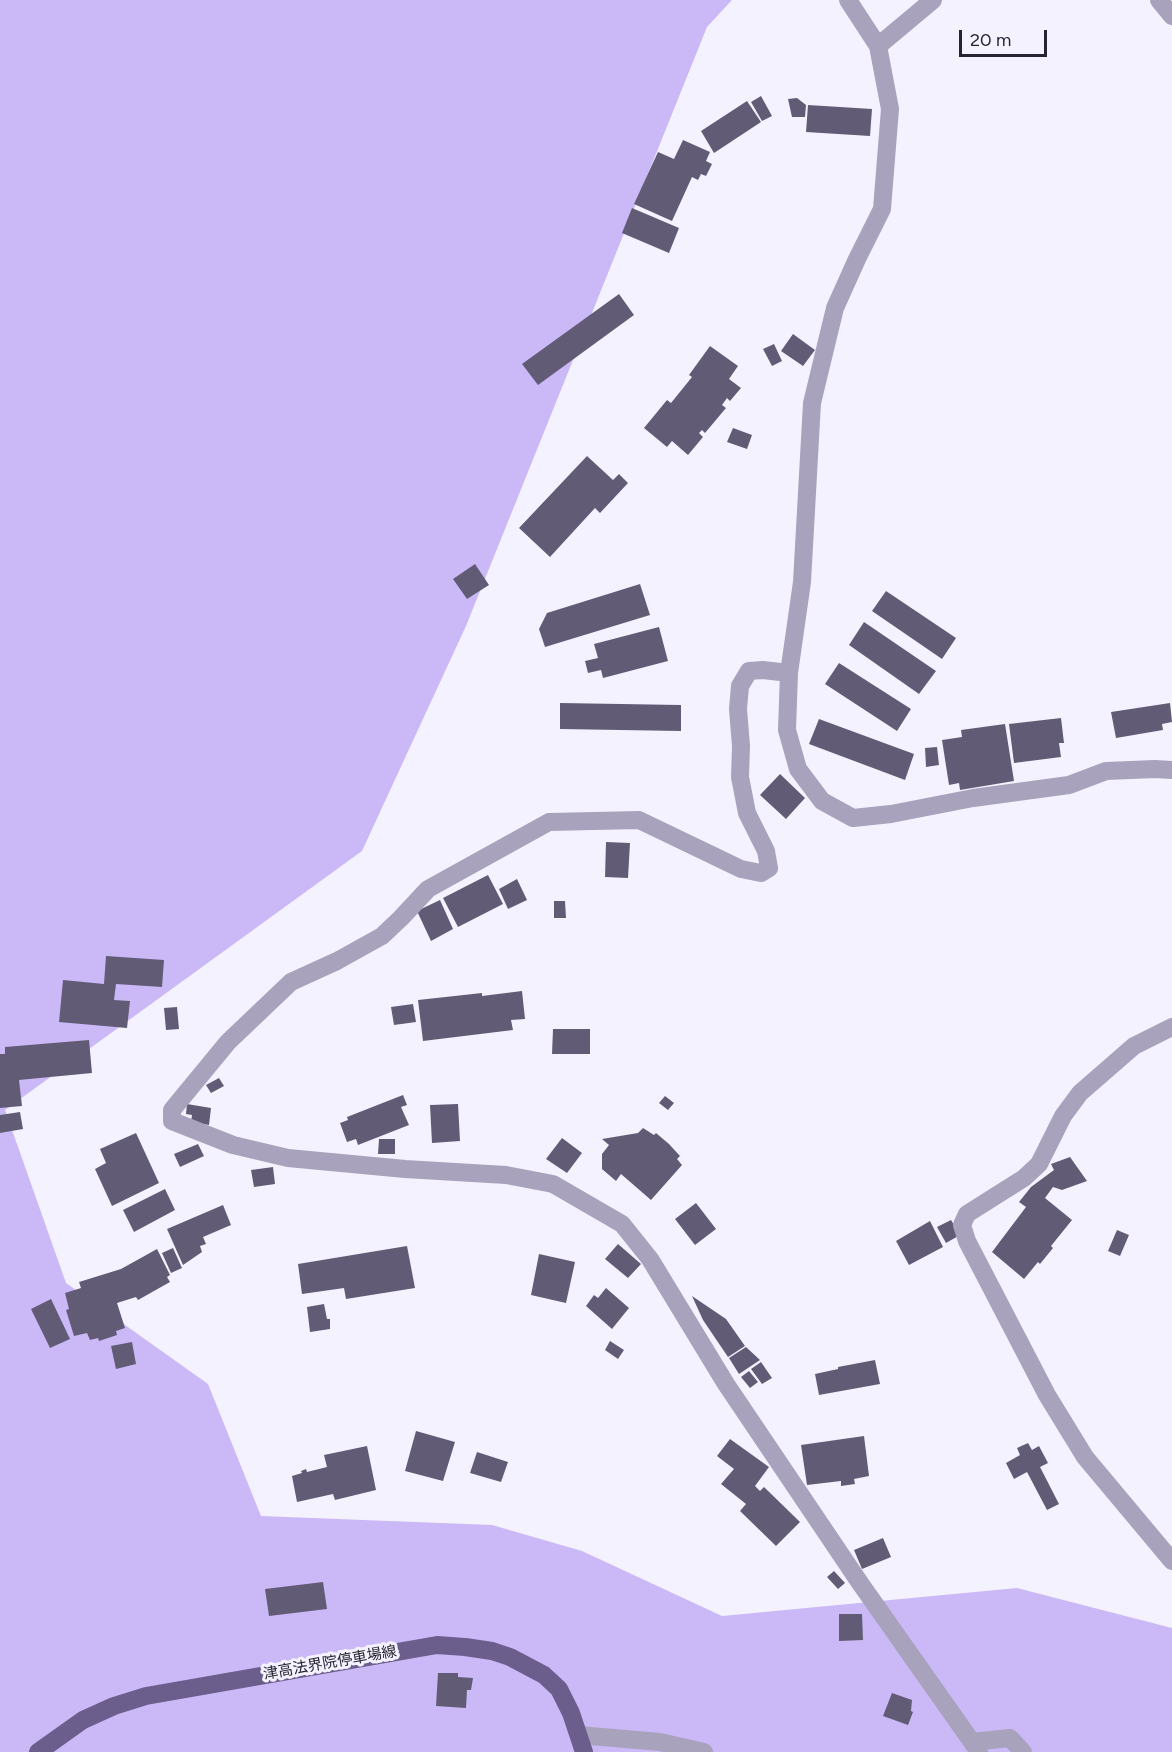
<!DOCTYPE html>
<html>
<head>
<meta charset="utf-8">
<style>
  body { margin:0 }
  #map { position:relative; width:1172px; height:1752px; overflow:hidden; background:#f5f2ff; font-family:Figtree,sans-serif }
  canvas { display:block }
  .scale { position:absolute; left:959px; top:30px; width:88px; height:27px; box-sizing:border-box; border:3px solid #27242f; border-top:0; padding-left:8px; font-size:18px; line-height:21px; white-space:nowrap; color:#27242f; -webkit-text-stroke:4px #f5f2ff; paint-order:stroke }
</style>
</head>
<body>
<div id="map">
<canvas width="1172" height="1752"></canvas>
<div class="scale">20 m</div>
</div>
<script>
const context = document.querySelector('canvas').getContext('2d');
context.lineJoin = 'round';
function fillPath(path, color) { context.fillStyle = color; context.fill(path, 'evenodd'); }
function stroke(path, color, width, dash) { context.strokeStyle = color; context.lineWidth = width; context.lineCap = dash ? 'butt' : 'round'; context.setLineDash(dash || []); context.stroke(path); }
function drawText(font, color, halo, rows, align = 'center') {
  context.font = font + ' Figtree,"Noto Sans JP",sans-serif'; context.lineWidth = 6; context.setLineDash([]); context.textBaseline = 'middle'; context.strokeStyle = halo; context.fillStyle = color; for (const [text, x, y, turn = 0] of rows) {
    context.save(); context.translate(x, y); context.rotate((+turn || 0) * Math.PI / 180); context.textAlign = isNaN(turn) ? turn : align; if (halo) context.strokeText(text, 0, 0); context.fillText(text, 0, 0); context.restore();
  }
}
fillPath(new Path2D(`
  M0 0H732L707 27 466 626 362 851 5 1110 66 1283 208 1384 261 1516 492 1525 582 1551 722 1616 1017 1588 1172 1628V1752H0Z`), '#cbb9f7');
fillPath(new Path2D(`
  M761 96 772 116 762 121 751 102Z
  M797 98 806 105 805 117H792L788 99Z
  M747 101 761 122 714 153 701 131Z
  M808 105 872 109 870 136 806 132Z
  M683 140 710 152 706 161 712 164 706 176 701 174 698 180 692 177 672 221 634 204 658 152 674 159Z
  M632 208 679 228 669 253 622 233Z
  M619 294 634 315 538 385 522 364Z
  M793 334 815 350 803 366 781 351Z
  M774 344 782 361 772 366 763 349Z
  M710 346 738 366 729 379 741 388 730 401 727 398 722 405 726 408 705 433 702 430 699 433 703 437 688 455 672 441 667 447 644 428 667 400 671 403 692 377 689 375Z
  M733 428 752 435 747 449 727 442Z
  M587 456 613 480 619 474 628 483 600 513 595 508 550 557 519 528Z
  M475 564 489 585 467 599 453 579Z
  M640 584 650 615 545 647 539 629 547 613Z
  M886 591 956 638 942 659 872 611Z
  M864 622 936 671 919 694 849 645Z
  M659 627 668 661 603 678 601 670 588 673 585 661 598 658 594 644Z
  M839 663 911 709 897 731 825 684Z
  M560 703 681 705V731L560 729Z
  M1170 703 1172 722 1162 724 1163 730 1116 738 1111 712Z
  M1061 718 1064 743H1059L1061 757 1014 763 1009 724Z
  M819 719 914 754 905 780 809 744Z
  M1005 724 1014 781 960 790 959 783 949 785 942 740 962 737 961 730Z
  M937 747 939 765 926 767 925 748Z
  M780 774 805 798 786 819 760 795Z
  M606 842 630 843 628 878 605 877Z
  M488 875 503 904 458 927 443 898Z
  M517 879 527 900 508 909 499 889Z
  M440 900 453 929 431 941 417 911Z
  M554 901H565L566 918H554Z
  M106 956 164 960 162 987 116 984 114 1000 130 1001 127 1028 59 1022 63 980 104 984Z
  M522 991 525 1019 511 1020 513 1030 423 1041 418 1000 482 993V996Z
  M413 1004 416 1022 394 1025 391 1007Z
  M177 1007 179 1029 166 1030 164 1008Z
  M553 1029H590V1054H552Z
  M89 1040 92 1073 19 1080 22 1106 0 1108V1054H5V1047Z
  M219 1078 224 1086 211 1093 206 1085Z
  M403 1095 407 1105 401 1107 409 1125 358 1145 356 1139 347 1142 340 1123 348 1120 347 1117Z
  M665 1096 674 1103 668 1110 659 1103Z
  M187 1104 211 1108 209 1125 191 1122 192 1115 186 1114Z
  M458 1104 460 1141 432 1143 430 1105Z
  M20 1112 23 1129 0 1133V1115Z
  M643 1128 654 1135 656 1133 669 1144 680 1156 677 1159 682 1165 651 1200 621 1174 616 1181 602 1169V1154L609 1145 602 1139 638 1133Z
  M136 1133 159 1183 112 1206 95 1169 106 1163 100 1149Z
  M562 1138 582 1153 567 1173 546 1159Z
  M379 1139H395V1154H378Z
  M198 1144 204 1156 180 1167 174 1154Z
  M1070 1157 1087 1181 1062 1190 1053 1187 1045 1198 1072 1220 1051 1246 1053 1248 1040 1264 1038 1262 1024 1279 992 1252 1026 1207 1019 1202 1031 1187 1054 1170 1051 1164Z
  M273 1167 275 1184 254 1187 251 1170Z
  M165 1189 175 1210 134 1232 123 1210Z
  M696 1203 716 1229 695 1245 675 1219Z
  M223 1205 231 1225 203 1237 206 1244 200 1246 202 1252 183 1265 167 1229Z
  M951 1220 960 1235 946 1243 937 1227Z
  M930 1221 943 1247 909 1265 896 1241Z
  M1117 1230 1129 1235 1120 1256 1108 1251Z
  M618 1244 641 1264 628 1278 605 1259Z
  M407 1246 415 1288 346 1299 344 1288 302 1294 298 1264Z
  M173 1248 182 1268 171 1273 162 1253Z
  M157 1249 170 1275 167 1277 170 1282 138 1300 136 1297 117 1303 125 1328 116 1331 117 1335 99 1341 98 1338 90 1340 87 1333 74 1336 66 1310 69 1309 65 1293 81 1288 79 1282 121 1269Z
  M539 1254 575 1262 566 1303 531 1295Z
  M606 1288 629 1308 612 1329 586 1306 594 1295 598 1298Z
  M692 1296 726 1319 745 1346 728 1357 703 1320Z
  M51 1299 70 1339 50 1348 31 1309Z
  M324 1304 327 1319H330V1329L310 1332 307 1307Z
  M610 1341 624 1350 618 1359 605 1350Z
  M132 1342 136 1364 116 1369 111 1346Z
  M746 1347 760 1360 739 1374 729 1358Z
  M875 1360 880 1384 819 1395 815 1374 838 1369V1367Z
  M761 1362 772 1378 762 1384 751 1369Z
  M749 1371 758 1382 750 1388 741 1377Z
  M416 1431 455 1442 443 1481 405 1471Z
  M864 1436 869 1476 854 1479 855 1484 841 1486V1481L807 1485 801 1445Z
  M730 1439 769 1467 755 1486 760 1491 764 1487 800 1522 776 1546 740 1511 746 1504 721 1484 734 1469 717 1456Z
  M1028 1443 1032 1450 1039 1446 1048 1463 1040 1467 1059 1504 1047 1510 1027 1472 1014 1479 1006 1463 1020 1455 1017 1448Z
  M367 1446 376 1490 335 1500 333 1494 297 1502 292 1476 302 1473 301 1471 306 1469 307 1472 327 1467 324 1455Z
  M477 1452 508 1462 501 1482 470 1473Z
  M883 1538 891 1557 862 1569 854 1550Z
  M834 1571 845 1583 838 1589 827 1577Z
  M323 1582 327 1609 269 1616 265 1589Z
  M839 1614H862L863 1640 839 1641Z
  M438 1673H458V1677L473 1678 471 1690H467L466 1708 436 1706Z
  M892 1693 912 1700 911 1711 913 1712 908 1725 883 1716Z`), '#625b76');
stroke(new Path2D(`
  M848 0 878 46 933 0
  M1159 0 1172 16
  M878 46 890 109 882 209 857 259 835 308 812 403 802 582 789 673 787 730 798 769 822 801 853 818 891 814 973 798 1069 785 1106 771 1155 769 1172 770
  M789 673 763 670 749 671 740 686 738 709 741 746 740 777 747 813 766 851 769 868 761 873 741 869 639 820 549 822 428 889 401 918 382 936 337 961 291 982 228 1042 172 1110V1121L233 1145 288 1158 405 1169 506 1175 553 1184 622 1224 650 1259 726 1384 860 1583 979 1752
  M1172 1027 1134 1046 1080 1093 1063 1116 1039 1164 1024 1178 967 1214 962 1225 967 1241 1047 1395 1085 1457 1172 1561
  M579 1735 660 1742 704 1752
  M972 1742 1010 1738 1023 1752`), '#a9a2bc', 18);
stroke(new Path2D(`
  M38 1752 83 1720 114 1706 146 1696 437 1645 465 1647 492 1651 510 1657 544 1675 559 1689 571 1713 584 1752`), '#6b5d8c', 18);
drawText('15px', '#27242f', '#f5f2ff', [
  ["津高法界院停車場線",330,1663,-10]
]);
</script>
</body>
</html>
